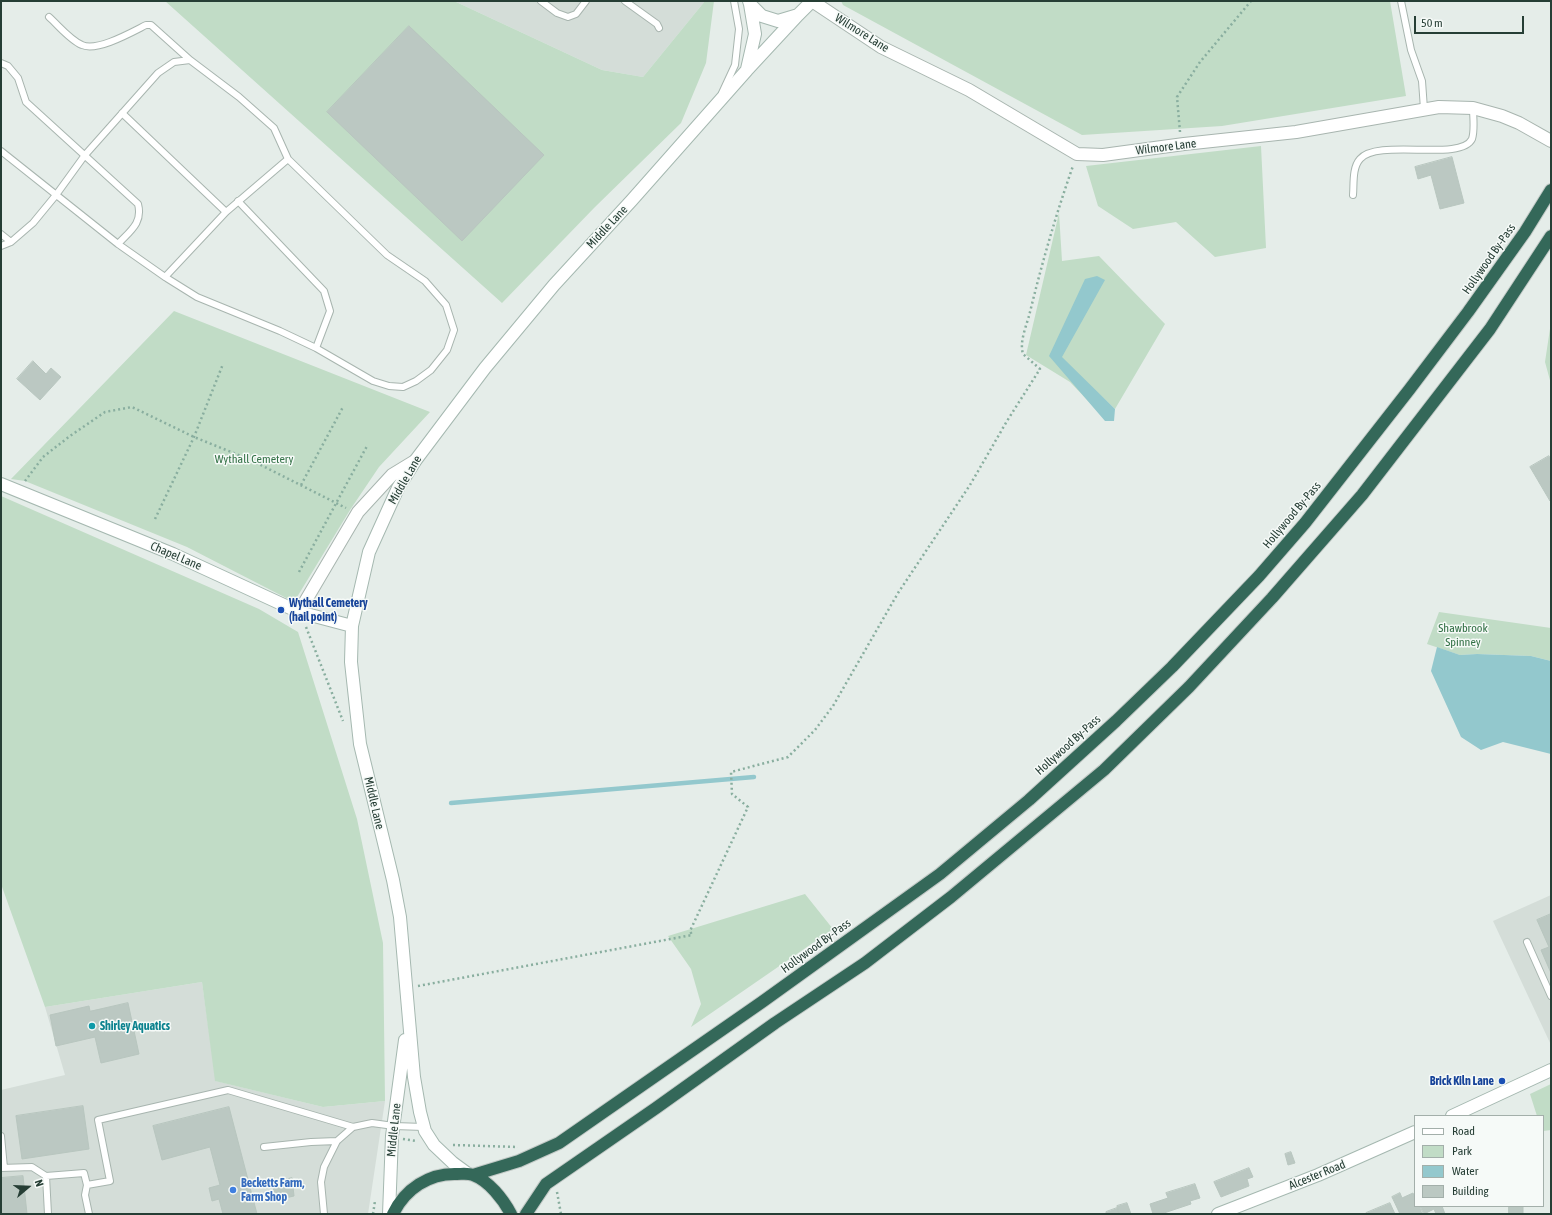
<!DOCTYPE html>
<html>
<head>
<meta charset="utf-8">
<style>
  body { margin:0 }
  #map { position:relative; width:1552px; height:1215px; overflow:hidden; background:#e5ede9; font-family:"Asap Condensed",sans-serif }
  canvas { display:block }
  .frame { position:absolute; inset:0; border:2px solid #263e35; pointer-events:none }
  .legend { position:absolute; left:1414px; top:1115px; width:130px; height:92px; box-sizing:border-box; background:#f6faf8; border:1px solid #a3afaa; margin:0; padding:5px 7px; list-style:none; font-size:12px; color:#263e35 }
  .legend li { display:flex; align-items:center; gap:8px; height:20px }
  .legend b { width:20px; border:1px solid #a3afaa }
  .north { position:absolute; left:8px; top:1167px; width:40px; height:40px; -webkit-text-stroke:3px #f6faf8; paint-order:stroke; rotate:71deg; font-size:11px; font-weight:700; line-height:16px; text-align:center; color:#263e35 }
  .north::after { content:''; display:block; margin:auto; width:14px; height:18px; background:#263e35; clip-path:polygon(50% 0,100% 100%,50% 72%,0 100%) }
  .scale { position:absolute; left:1414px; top:16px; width:110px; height:18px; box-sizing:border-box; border:2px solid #263e35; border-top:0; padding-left:5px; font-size:12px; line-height:14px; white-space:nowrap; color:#263e35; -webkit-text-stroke:3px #f6faf8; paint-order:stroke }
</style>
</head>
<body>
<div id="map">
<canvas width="1552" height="1215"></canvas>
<div class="frame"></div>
<ul class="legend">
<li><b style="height:5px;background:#fff"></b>Road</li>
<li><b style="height:11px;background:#c1dcc6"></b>Park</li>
<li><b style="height:11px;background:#93c8cd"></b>Water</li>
<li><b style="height:11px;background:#bbc8c2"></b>Building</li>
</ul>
<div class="north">N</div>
<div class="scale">50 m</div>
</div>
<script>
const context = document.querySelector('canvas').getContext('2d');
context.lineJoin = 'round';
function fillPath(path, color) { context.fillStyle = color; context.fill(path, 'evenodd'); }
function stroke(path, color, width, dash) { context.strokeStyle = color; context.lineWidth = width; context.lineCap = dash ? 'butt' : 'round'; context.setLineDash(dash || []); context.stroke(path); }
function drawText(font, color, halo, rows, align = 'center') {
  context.font = font + ' "Asap Condensed",sans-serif'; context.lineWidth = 3; context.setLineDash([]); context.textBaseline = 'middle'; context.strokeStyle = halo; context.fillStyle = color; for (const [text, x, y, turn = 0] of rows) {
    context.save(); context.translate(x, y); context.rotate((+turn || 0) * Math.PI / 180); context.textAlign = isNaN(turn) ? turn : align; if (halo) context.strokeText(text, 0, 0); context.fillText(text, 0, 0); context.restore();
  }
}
fillPath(new Path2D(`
  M454 1H705L643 77 602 70Z
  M1551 895V1045L1493 921Z
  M202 982 216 1081 323 1107 385 1101 368 1214H1V1090L65 1075 45 1007Z`), '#d4ddd8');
fillPath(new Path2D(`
  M165 1H454L602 70 643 77 705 1H714L706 63 681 123 595 207 502 303Z
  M841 1H1390L1406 96 1222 126 1082 135 843 5Z
  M1261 146 1266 248 1215 257 1176 222 1133 229 1098 206 1086 166Z
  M1059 213 1062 261 1099 256 1165 324 1115 409 1098 393 1092 405 1070 382 1026 355Z
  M174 311 430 412 379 467 350 510 294 602 187 547 25 481 11 479Z
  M1551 322V384L1545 362Z
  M1 496 259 609 298 632 357 819 383 943 385 1101 323 1107 215 1081 202 982 45 1007 1 884Z
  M1439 612 1551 628V661L1531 656 1477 654 1460 655 1427 644Z
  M805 894 833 929 691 1027 701 1004 691 969 668 936Z
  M1551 1084V1130L1543 1131V1116H1537L1530 1094Z`), '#c1dcc6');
fillPath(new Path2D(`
  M1097 276 1105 280 1062 357 1115 409 1114 421H1105L1049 356 1085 279Z
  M1437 647 1460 655 1477 654 1531 656 1551 661V754L1503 742 1481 750 1461 737 1431 671Z`), '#93c8cd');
stroke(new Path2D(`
  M451 803 754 777`), '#93c8cd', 4.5);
const building = new Path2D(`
  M409 26 544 155 462 241 327 112Z
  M1452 157 1464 203 1440 209 1431 175 1418 179 1415 167Z
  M33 361 46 374 51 368 61 377 40 400 17 379Z
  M1549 456 1551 460 1550 501 1530 467Z
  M1551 914V973L1541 950 1549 947 1537 920Z
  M128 1003 139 1054 101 1063 95 1037 56 1046 50 1015 89 1006 90 1011Z
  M83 1106 89 1149 22 1159 16 1116Z
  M229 1107 257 1214H223L219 1199 212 1201 209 1188 220 1185 210 1147 162 1160 153 1126Z
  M1291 1152 1295 1163 1288 1165 1285 1154Z
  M1249 1168 1253 1177 1247 1179 1249 1186 1221 1197 1214 1182Z
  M23 1176 27 1214H1V1178Z
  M292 1178 294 1196 276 1200 272 1183Z
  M1195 1184 1200 1198 1190 1201 1191 1204 1161 1214H1153L1150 1204 1168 1198 1166 1193Z
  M1400 1193 1402 1198 1413 1193 1415 1198V1206H1419L1422 1214H1400L1392 1197Z
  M1127 1203 1131 1214H1119L1117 1206Z
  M1390 1203 1395 1214H1366V1213Z
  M1420 1206H1442L1445 1214H1436L1434 1209 1424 1214Z
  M1509 1206H1523V1214H1509Z
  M1117 1208 1119 1214H1106V1212Z`);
fillPath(building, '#bbc8c2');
stroke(building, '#b8c6bf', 1);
const lane = new Path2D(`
  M541 1 557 13 568 17 576 14 586 1
  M625 1 657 24 659 28
  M1401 1 1411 50 1422 81 1424 109
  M49 17C59 26 70 40 82 45 97 52 132 32 146 25H151L190 60
  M1 63 8 66 18 78 26 102 138 204C143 223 130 231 118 244
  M722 93 735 65 739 29 734 1
  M122 113 226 212
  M1 151 118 244 165 277 197 297 280 331 316 348 373 381 389 386 403 387 416 381 431 370 447 350 454 330 446 305 425 281 387 255 288 159 274 128 239 97 190 60 174 62 158 73 85 155 56 195 33 223 11 242 1 246
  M1353 195C1354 184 1352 168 1360 159 1378 138 1461 162 1472 139 1475 130 1473 117 1473 108
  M238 201 324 291 330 311 316 348
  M1 234 11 242
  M165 277 226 212 288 159
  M1527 942 1551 996
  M1 1136 4 1168
  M264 1147 311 1142 337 1141
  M1 1168 32 1167 46 1176 84 1173 87 1185
  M46 1176 48 1214
  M89 1214 85 1195 87 1185 110 1181 98 1120 228 1090 353 1127
  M324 1214 321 1182 324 1167 337 1141 353 1127 372 1123 394 1126 424 1127`);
const street = new Path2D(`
  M812 1 881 47 969 90 1077 154 1103 155 1184 144 1296 132 1439 107 1473 108 1502 116 1519 123 1551 141
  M299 612 358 512 392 475 415 461`);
const secondary = new Path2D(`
  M749 1 750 4 762 16 778 21 798 15 812 1
  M747 69 755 34 750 4
  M1 484 173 554 299 612 352 626
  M1452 1116 1551 1070
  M468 1174 453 1163 434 1145 425 1131 420 1112 414 1077 400 917 393 880 360 744 351 662 352 626 369 552 398 488 415 461 485 368 554 285 632 200 747 70 798 15
  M389 1214 392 1136 405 1040
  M1218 1214 1318 1175 1415 1132`);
const highway = new Path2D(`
  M473 1175 519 1161 559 1143 762 1002 940 874 1029 800 1116 721 1172 667 1259 576 1305 523 1409 390 1468 312 1525 232 1551 190
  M393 1214C405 1189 429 1173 457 1174 462 1174 468 1173 473 1175 489 1181 503 1199 511 1214
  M526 1214 546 1184 656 1108 775 1023 865 963 951 897 1104 770 1189 687 1272 598 1362 495 1490 329 1551 236`);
stroke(lane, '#a8b5af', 8);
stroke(street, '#a8b5af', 14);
stroke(secondary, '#a5b8b0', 14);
stroke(highway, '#c2c9c6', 14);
stroke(new Path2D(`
  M1180 132 1177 97 1200 62 1251 1
  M25 481 43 457 70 436 105 412 132 407 194 437 251 460 346 508
  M301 485 343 407
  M155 519 194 437 223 364
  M299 572 367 446
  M306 627 343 721
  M418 986 692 935 690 931 748 807 732 794 731 772 788 757 815 730 833 706 898 593 970 485 1007 421 1040 369 1023 354C1019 341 1027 325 1030 312 1042 263 1056 214 1073 166
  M403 1139 416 1141
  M453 1145 518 1147
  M557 1192 561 1214
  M373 1214 375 1201`), '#89ae9f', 2.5, [2, 3]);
stroke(lane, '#fff', 6);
stroke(street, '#fff', 12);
stroke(secondary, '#fff', 12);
stroke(highway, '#346859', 12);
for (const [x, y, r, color] of [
  [281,610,4,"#1a4fb4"],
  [92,1026,4,"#0f9aa8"],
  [1502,1081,4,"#1a4fb4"],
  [233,1190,4,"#3f7fe0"]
]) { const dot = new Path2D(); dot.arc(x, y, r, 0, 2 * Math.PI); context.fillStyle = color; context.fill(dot); stroke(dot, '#f6faf8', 1.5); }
drawText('12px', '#263e35', '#f6faf8', [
  ["Wilmore Lane",862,33,32],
  ["Wilmore Lane",1166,147,-7],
  ["Middle Lane",607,227,-47],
  ["Hollywood By-Pass",1489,259,-55],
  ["Middle Lane",405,480,-60],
  ["Hollywood By-Pass",1292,515,-50],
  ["Chapel Lane",176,556,23],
  ["Hollywood By-Pass",1068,745,-42],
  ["Middle Lane",374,803,77],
  ["Hollywood By-Pass",816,946,-36],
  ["Middle Lane",394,1130,-84],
  ["Alcester Road",1317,1175,-22]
]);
drawText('12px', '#337146', '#f6faf8', [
  ["Wythall Cemetery",254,459],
  ["Shawbrook",1463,628],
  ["Spinney",1463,642]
]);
drawText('bold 12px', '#164399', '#f6faf8', [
  ["Wythall Cemetery",289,603],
  ["(hail point)",289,617],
  ["Brick Kiln Lane",1494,1081,"right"]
], 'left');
drawText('bold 12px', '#0d838f', '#f6faf8', [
  ["Shirley Aquatics",100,1026]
], 'left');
drawText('bold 12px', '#366cbe', '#f6faf8', [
  ["Becketts Farm,",241,1183],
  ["Farm Shop",241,1197]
], 'left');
</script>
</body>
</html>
